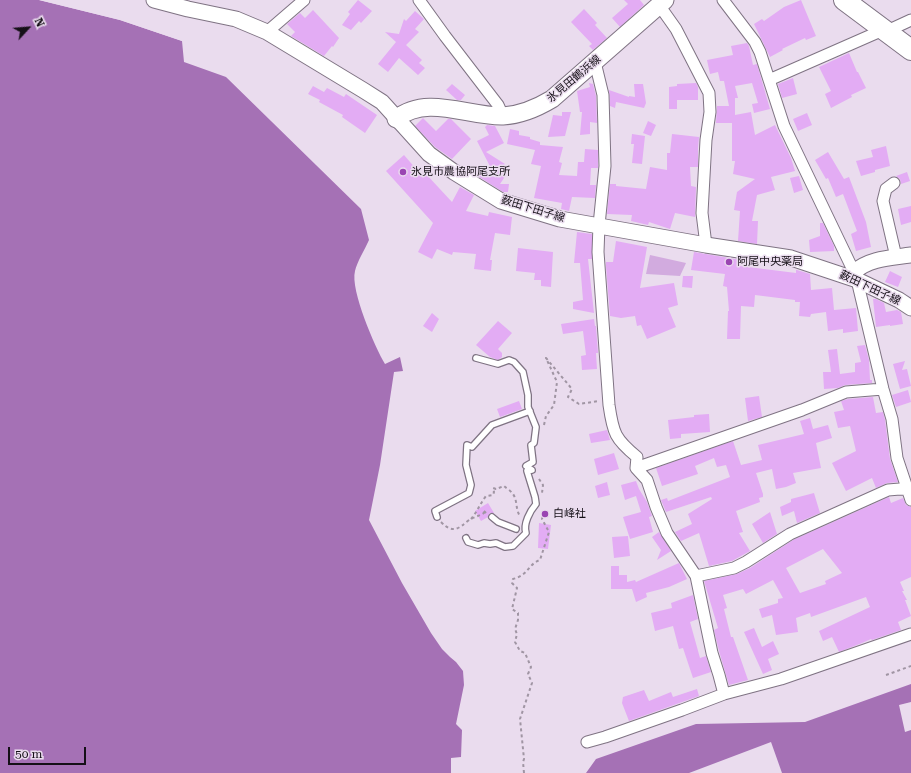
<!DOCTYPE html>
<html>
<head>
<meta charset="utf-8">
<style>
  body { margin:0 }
  #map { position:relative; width:911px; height:773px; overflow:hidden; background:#eadcee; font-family:"Roboto Serif",serif }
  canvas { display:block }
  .north { position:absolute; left:8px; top:8px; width:40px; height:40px; -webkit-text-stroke:3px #eadcee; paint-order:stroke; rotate:64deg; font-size:11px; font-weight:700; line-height:16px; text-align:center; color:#151017 }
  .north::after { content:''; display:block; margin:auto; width:14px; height:18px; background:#151017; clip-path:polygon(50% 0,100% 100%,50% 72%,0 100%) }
  .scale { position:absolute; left:8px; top:747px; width:78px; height:18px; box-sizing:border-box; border:2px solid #151017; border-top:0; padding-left:5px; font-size:12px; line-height:14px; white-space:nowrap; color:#151017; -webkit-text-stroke:3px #eadcee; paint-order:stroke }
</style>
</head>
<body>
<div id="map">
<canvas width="911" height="773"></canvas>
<div class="north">N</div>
<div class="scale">50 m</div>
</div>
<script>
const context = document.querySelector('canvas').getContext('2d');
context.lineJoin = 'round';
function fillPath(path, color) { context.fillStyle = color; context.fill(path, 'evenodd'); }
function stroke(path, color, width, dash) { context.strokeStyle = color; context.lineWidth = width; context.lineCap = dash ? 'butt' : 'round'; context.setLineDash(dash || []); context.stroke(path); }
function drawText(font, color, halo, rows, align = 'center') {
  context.font = font + ' "Roboto Serif","Noto Sans JP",serif'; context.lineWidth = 3; context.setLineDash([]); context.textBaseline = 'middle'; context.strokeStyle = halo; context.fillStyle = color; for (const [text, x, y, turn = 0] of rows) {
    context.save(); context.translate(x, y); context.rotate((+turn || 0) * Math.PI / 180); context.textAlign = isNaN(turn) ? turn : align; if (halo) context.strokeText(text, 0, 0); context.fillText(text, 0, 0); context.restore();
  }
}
fillPath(new Path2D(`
  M650 255 686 263 680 276 646 274Z`), '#d2abdf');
fillPath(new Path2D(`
  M0 0H39L120 20 182 41 184 62 226 77 361 209 369 240C365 249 357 262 355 271 350 290 375 347 385 364L400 357 403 371 394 372 380 465 369 520 402 583 431 633 442 649 450 657 456 662 463 671 464 685 456 724 462 730 461 757 451 758V773H0Z
  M911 684V773H586L596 759 696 724 805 722Z`), '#a571b5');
fillPath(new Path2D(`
  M39 0H47L121 18 183 39 182 41 120 20Z
  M911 702V730L905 732 899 705Z
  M771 742 782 773H689Z`), '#eadcee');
fillPath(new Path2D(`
  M358 0 372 11 361 23 359 21 351 30 342 25 350 14 348 12Z
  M624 0H640L644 5 620 27 612 18 628 4Z
  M801 0 816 36 806 40 805 38 782 49 783 50 770 57 754 24 762 19 764 21 784 7Z
  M584 9 597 23 595 25 607 38 593 50 589 46 592 44 571 22Z
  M313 10 339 38 333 47 332 46 324 56 291 36 295 32 287 24 300 13 305 18Z
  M415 11 424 19 415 29 419 32 406 45 422 60 419 63 425 68 418 75 399 58 388 72 378 64 396 42 385 32 399 34 404 19 406 21Z
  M747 43 749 46 753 65 757 64 770 109 754 113 752 104 758 103 752 83 735 86 738 98H735V115L751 112 755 135 775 125 791 158 795 171 771 177 775 190 757 195 752 221H758L757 244 738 241 740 211 734 210 737 192 755 179 733 174 735 161H732V123H716L717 106H729L724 81H720L718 72 710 74 707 60 733 55 731 46Z
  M849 53 857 72H858L866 88 851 95 852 97 831 108 825 94 831 91 819 67Z
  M793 78 797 94 782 98 778 84Z
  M589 83 593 84 596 96 597 123 590 122V134L580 135 582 112H580L577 91 590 87Z
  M696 83 698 87V100H677V109H669V87L677 86V84Z
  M452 84 465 95 461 100H457L446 90Z
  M634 84H643L646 103 644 108 616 102 615 108 610 106 609 90 629 97V96L635 97Z
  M313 86 324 92 327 88 344 97 346 94 377 115 365 133 342 117 343 115 319 102 320 100 308 94Z
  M562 112H571L565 136 548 137 553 115 562 116Z
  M807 113 812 125 798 131 793 119Z
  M423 118 436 131 448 119H451L471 139 452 159 435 147 415 126Z
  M648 121 656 125 651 136 643 133Z
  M487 125 495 126 504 143 486 152 505 164 502 168 508 172 500 184H509L508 192H503L473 173 477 167 496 178 477 141 489 135 485 127Z
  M510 129 519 131V135L530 137V139L540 142V145L563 147 559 162 562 163 559 175 577 176 578 162H584L585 149 598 150V168H591L590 185H596L595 198 572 197 569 211 561 209 562 203 534 198 541 166 531 164 535 150 507 144Z
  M632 134 645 136 642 164 632 163 634 144H631Z
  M672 134 699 137 698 148V167H690L691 186 696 187 695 217 675 213 670 229 649 222 648 225 631 221 632 215 607 214 610 184H616V186L646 189 650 167 667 170V153H670Z
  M886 146 890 166 875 170V172L861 176 856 161 873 157 871 150Z
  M828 152 844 179 849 177 866 222 871 247 856 251 851 234 857 231 843 194 836 197 828 178 826 179 815 160Z
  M404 155 423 177 426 174 452 202 460 187 474 195 466 211 488 216 489 212 512 217 510 235 495 233 490 260H492L491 271 474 269 476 254 453 252 452 255 437 249 432 259 418 252 433 223 386 171Z
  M907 172 910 181 901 184 900 179 896 176Z
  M799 176 803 190 794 193 790 178Z
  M911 206V222L901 225 898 209Z
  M820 223H823L834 246V251L810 252 809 240 820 236Z
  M577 232 592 234V259H588L594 313 573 309V302L583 300 580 263H574Z
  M616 241 647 247 640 288 674 283 678 305 668 308 676 327 647 339 641 325 637 326 635 316 621 318 610 316 606 266V262H613Z
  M518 248 553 252 551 287 541 286V280H534L535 273 516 271Z
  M694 252 741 260 740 266 796 273V270H797L810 274 811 290 832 288 834 310 856 308 858 331 843 333V329L828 331 826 312 811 314 810 317 799 316 800 302H795V300L755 295 754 307 741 306 740 339H727L728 311H729L727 287 723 286 725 274 691 270Z
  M890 271 902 277 898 287 885 282Z
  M683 276H693L692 288 682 287Z
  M873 299H876L884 303 886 312 897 310 901 312 903 324 890 326V325L876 327Z
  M432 313 439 319 432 332 423 326Z
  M594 319 595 326H596L598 353H596L597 369 582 370 581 356 586 355 583 331 563 334 561 324Z
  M498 321 512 333 498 349 502 353V357L498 360 490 357 476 345Z
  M865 345 869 360 870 380H872V383L845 385 838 388 824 389 823 372H831L828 350 837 349 840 374 855 372V363L861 362 857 346Z
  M905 361 902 370 907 369 911 386 900 389 893 364Z
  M908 390 911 402 896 407 892 395Z
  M759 396 762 417 748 421 745 398Z
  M873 397 876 413 883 412 885 420 890 459 898 482 887 483 876 488 872 478 846 491 832 463 856 451 850 426 838 428 834 412 844 410 841 401 848 399Z
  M519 401 522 409 500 417 497 409Z
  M709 414 710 432 681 434V438L670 439 668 420 694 417V415Z
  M810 418 813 429 828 425 832 438 816 443 821 468 793 473 796 483 786 487 776 489 772 469 756 473 763 494V497L759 498 760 502 736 511 743 532 739 533 750 551 732 561 709 566 699 533 681 541 675 532 692 524 688 514 712 499 711 497 666 512 661 500 667 498 668 501 730 477 726 465 717 467 714 458 695 466 698 474 662 486 656 468 733 441 741 465 762 460 758 445 804 434 800 421Z
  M607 430 610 440 591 443 589 434Z
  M614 453 619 469 598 475 594 459Z
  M636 481 639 489 647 502 652 516 649 517 653 532 630 539 623 517 641 512 636 496 625 500 621 485Z
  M607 482 610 495 598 498 595 486Z
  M814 493 820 513 797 523 794 511 782 516 780 507 791 502V499Z
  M889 497 891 503 903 498 906 505 911 507V577L900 582 904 591H902L907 600H905L911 616 898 622 901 630 872 640 871 639 862 643 839 652 832 637 823 641 819 631 870 607 866 597 811 617 810 613 796 618 798 632 776 635 772 615 762 618 759 609 778 603V599L783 598 773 580 746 594 743 589 723 595 727 608 724 609 731 637H733L748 680 729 685 719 651 714 630 718 628 704 581 737 574 750 568 793 540ZM823 549 842 573 825 581 826 584 800 593 786 568Z
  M488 503 494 513H490L488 517 481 521 475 511Z
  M770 512 777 534 763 543 752 524Z
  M539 523 551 525 548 549 538 548Z
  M659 532 671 551 657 560 661 550 652 537Z
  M628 536 630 556 614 558 612 537Z
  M679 563 687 579 669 587 646 593 647 597 636 602 632 589H611V566H619V575H627V582L635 580 636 582Z
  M693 595 698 619 690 622 700 658 706 656 711 672 693 678 683 648 679 649 673 626 655 631 651 613 672 608 671 603Z
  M754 628 762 647 773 641 779 654 768 659 772 670 763 674 744 632Z
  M697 689 699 696 629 721 622 703 623 697 644 690 649 701 671 692 673 697Z`), '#e3acf4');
const lane = new Path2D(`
  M437 517 435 511 469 493 471 485 466 465 467 445 472 447 492 425 530 411
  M492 517 498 522 516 529
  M466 538 468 542 478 545 484 543 490 544 496 543 505 547 513 546 526 533C523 524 530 511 536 504L535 497 527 471 532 470 526 466 533 462 531 445 534 443 536 427 528 407V395L523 372 514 362 509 360 498 364 476 358`);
const street = new Path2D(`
  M419 0 445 36 498 105 503 116
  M723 0 755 42 760 52 784 126 854 272
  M659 5 676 29 709 93 710 112 706 140 702 213 706 245
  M267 32 304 0
  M885 32 911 20
  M595 62 603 95 605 166 599 225 598 252 609 405C613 433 615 439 637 457L636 468 647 480 656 507 667 533 696 576 712 653 719 675 724 694
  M769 80 883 30
  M894 183 886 189 883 201 896 257
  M857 280 883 389 892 419 897 458 911 500
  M636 468 802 410 846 392 883 389
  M696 576 734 568 746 562 790 534 888 490 900 489 911 490
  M587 742 605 737 682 710 724 694 781 679 911 634`);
const secondary = new Path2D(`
  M154 0 188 9 236 19 267 32 363 90 382 102 429 154 454 172 501 201 560 219 706 245 791 258 857 280 899 300 911 308
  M857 280 854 272C870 258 891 258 911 255`);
const primary = new Path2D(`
  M396 119C427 94 468 117 503 116 521 115 537 108 552 99L665 0`);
const highway = new Path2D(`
  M844 0 911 50`);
stroke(lane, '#7f7383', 8);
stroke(street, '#7f7383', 13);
stroke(secondary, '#7f7383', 17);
stroke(primary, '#7f7383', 19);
stroke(highway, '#7f7383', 22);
stroke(new Path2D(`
  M544 425 546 416 554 405 557 382 546 358 572 389 568 397 579 404 599 401
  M539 479 543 485 542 493
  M471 519C477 512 480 504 486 496L493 495 494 492 493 488 496 489 504 486C506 488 510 490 512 493 518 499 515 509 520 516
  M441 522C453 534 458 529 469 520 474 517 479 516 484 513L483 510 486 513
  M886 675 911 666
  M524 773 523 762 524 759 520 719 532 683 528 674 531 667 525 653 520 651 515 642 517 634 515 629 518 620V613L512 609 517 588 512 583 513 579C529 575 528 564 540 560L549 532 542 519 544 512 542 510`), '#a095a3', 2, [3, 3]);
stroke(lane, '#fff', 5.5);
stroke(street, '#fff', 11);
stroke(secondary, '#fff', 15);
stroke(primary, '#fff', 17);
stroke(highway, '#fff', 20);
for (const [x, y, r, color] of [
  [403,172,4,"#9a45b2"],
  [729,262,4,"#9a45b2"],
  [545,514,4,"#9a45b2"]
]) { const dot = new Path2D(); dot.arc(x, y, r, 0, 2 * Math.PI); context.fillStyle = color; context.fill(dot); stroke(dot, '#eadcee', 1.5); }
drawText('11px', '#151017', '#eadcee', [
  ["氷見田鶴浜線",574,79,-40],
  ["薮田下田子線",533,209,17],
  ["薮田下田子線",870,288,25]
]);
drawText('11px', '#151017', '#eadcee', [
  ["氷見市農協阿尾支所",411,172],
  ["阿尾中央薬局",737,262],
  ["白峰社",553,514]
], 'left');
</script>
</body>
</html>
